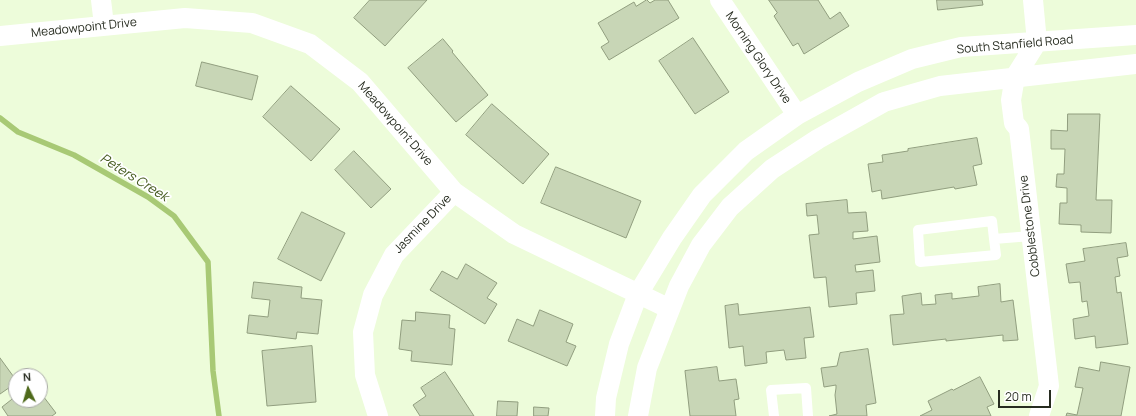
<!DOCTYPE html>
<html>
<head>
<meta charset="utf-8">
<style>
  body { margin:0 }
  #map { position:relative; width:1136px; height:416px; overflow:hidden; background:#edfcda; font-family:Manrope,sans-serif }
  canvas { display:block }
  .north { position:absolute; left:8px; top:368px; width:40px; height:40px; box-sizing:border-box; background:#fff; border:1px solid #a9aba6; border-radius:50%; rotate:355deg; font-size:11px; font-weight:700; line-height:16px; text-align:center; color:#272c20 }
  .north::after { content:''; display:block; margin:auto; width:14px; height:18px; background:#4e691a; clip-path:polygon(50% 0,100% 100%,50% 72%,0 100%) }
  .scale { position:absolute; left:998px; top:390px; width:53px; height:18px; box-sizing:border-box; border:2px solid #272c20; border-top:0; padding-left:5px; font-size:12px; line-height:14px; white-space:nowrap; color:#272c20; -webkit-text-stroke:3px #fff; paint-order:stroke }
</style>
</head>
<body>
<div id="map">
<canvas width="1136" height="416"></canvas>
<div class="north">N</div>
<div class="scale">20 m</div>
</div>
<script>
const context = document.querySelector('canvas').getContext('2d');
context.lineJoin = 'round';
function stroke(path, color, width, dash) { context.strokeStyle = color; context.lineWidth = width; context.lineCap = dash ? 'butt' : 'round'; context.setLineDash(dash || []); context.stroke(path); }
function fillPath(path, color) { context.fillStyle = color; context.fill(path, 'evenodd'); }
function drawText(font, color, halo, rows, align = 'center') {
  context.font = font + ' Manrope,sans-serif'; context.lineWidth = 3.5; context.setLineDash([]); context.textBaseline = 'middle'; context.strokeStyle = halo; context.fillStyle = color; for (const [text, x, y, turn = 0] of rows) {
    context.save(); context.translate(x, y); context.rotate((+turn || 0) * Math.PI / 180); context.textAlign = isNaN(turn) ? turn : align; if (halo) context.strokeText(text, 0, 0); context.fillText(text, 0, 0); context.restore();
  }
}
stroke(new Path2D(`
  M0 118 18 132 74 155 148 197 174 216 208 262 213 371 219 416`), '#a8c975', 5.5);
const building = new Path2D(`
  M370 0H427L385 46 354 18Z
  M647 0 650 3 655 0H668L679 18 609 60 601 47 609 42 598 23 634 2 636 6Z
  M769 0H818L830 19 840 12 849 26 804 54 798 43 793 46 774 16 777 13Z
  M937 0H982L983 5 938 10Z
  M693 38 729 92 695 114 659 61Z
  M443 39 453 51 452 52 488 95 456 122 408 68Z
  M202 62 258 76 252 100 196 86Z
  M291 86 340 129 311 161 263 117Z
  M492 104 549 154 523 184 466 135Z
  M1068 114H1100L1096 200H1112L1111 233 1081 232V225L1059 224 1060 203H1067V188L1056 187 1057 174H1064L1065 149H1051V130L1067 131Z
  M977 138 982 164 973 166 977 185 955 189 954 187 882 199 881 190 872 192 868 164 883 162 882 155 908 151V149Z
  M354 151 391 189 371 208 335 170Z
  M556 167 641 201 626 238 541 203Z
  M847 200 848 213 866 212 868 231 853 232V239L877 236 880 262 855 265 856 272 873 270 875 291 856 293 857 304 829 307 826 277 814 278 809 235 819 234 817 215 807 216 806 204Z
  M302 212 345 233 321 281 278 259Z
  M1126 243 1128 256 1117 258 1120 276 1115 277 1117 293 1121 292 1128 344 1096 348 1095 336 1075 339 1073 319 1089 316 1087 301 1082 302 1080 282 1069 283 1066 264 1085 261 1083 249Z
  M466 264 497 283 487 298 497 304 485 324 430 290 442 271 457 279Z
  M254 282 302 287 301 298 322 300 318 334 297 332 296 339 247 333 249 315 268 317 270 300 252 298Z
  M1000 284 1001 302 1013 300 1018 340 1003 341V335L946 341V339L893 345 890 315 904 314 902 296 921 293 922 305 936 304 935 295 952 293V299L979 296 978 287Z
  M738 304 739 315 810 307 814 337 804 338 806 358 786 360 784 350 766 352 767 363 745 366 743 346 729 348 725 306Z
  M540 310 573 324 566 342 576 346 567 366 508 341 517 319 533 326Z
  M416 312 450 315 449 328 455 329 452 365 411 361 412 351 399 349 402 320 415 321Z
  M312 346 316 402 267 406 262 351Z
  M868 349 876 403 866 405 867 416H829L837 414 835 395 836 388V385L824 387 821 368 837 366 840 353Z
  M0 358 16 380V383L0 394Z
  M1101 362 1130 367 1121 416H1066L1067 413 1077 415 1083 388 1075 387 1079 367 1099 371Z
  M717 367 719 381 736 379 739 399 734 400 736 416H690L685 371Z
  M445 372 474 416H420L413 405 426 396 421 388Z
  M980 377 994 404 987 407 991 416H920L932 410 928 401 952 389 953 390Z
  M40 392 56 413 52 416H8L2 407 16 396V400H40Z
  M498 401 518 402 517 416H497Z
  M534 407 549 408 548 416H534Z`);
fillPath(building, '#c8d6b6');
stroke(building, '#919e7f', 1);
stroke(new Path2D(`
  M994 239 996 255 920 262 918 230 992 221 994 239 1031 236
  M774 416 771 390 806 388 808 416`), '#fff', 10);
stroke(new Path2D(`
  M101 0 104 25
  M720 0 797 115
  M1033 0 1037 42 1015 77 1011 100 1014 123 1019 129 1049 386 1039 416
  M0 36 185 18 252 23 310 44 360 82 454 192 514 234 670 309
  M378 416 365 375 363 332 373 295 394 255 454 192
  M605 416 606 398 619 344 638 294 672 238 702 195 746 151 797 115 858 82 912 59 961 47 1136 35
  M638 416 647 368 679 286 701 245 730 207 772 169 818 139 884 102 940 86 1136 64`), '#fff', 20);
drawText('12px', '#272c20', '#fff', [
  ["Meadowpoint Drive",84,28,-6],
  ["South Stanfield Road",1015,45,-5],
  ["Morning Glory Drive",758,58,56],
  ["Meadowpoint Drive",395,124,49],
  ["Jasmine Drive",423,224,-46],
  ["Cobblestone Drive",1030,226,-97]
]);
drawText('italic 13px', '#465b20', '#fff', [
  ["Peters Creek",134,178,32]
]);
</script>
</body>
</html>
